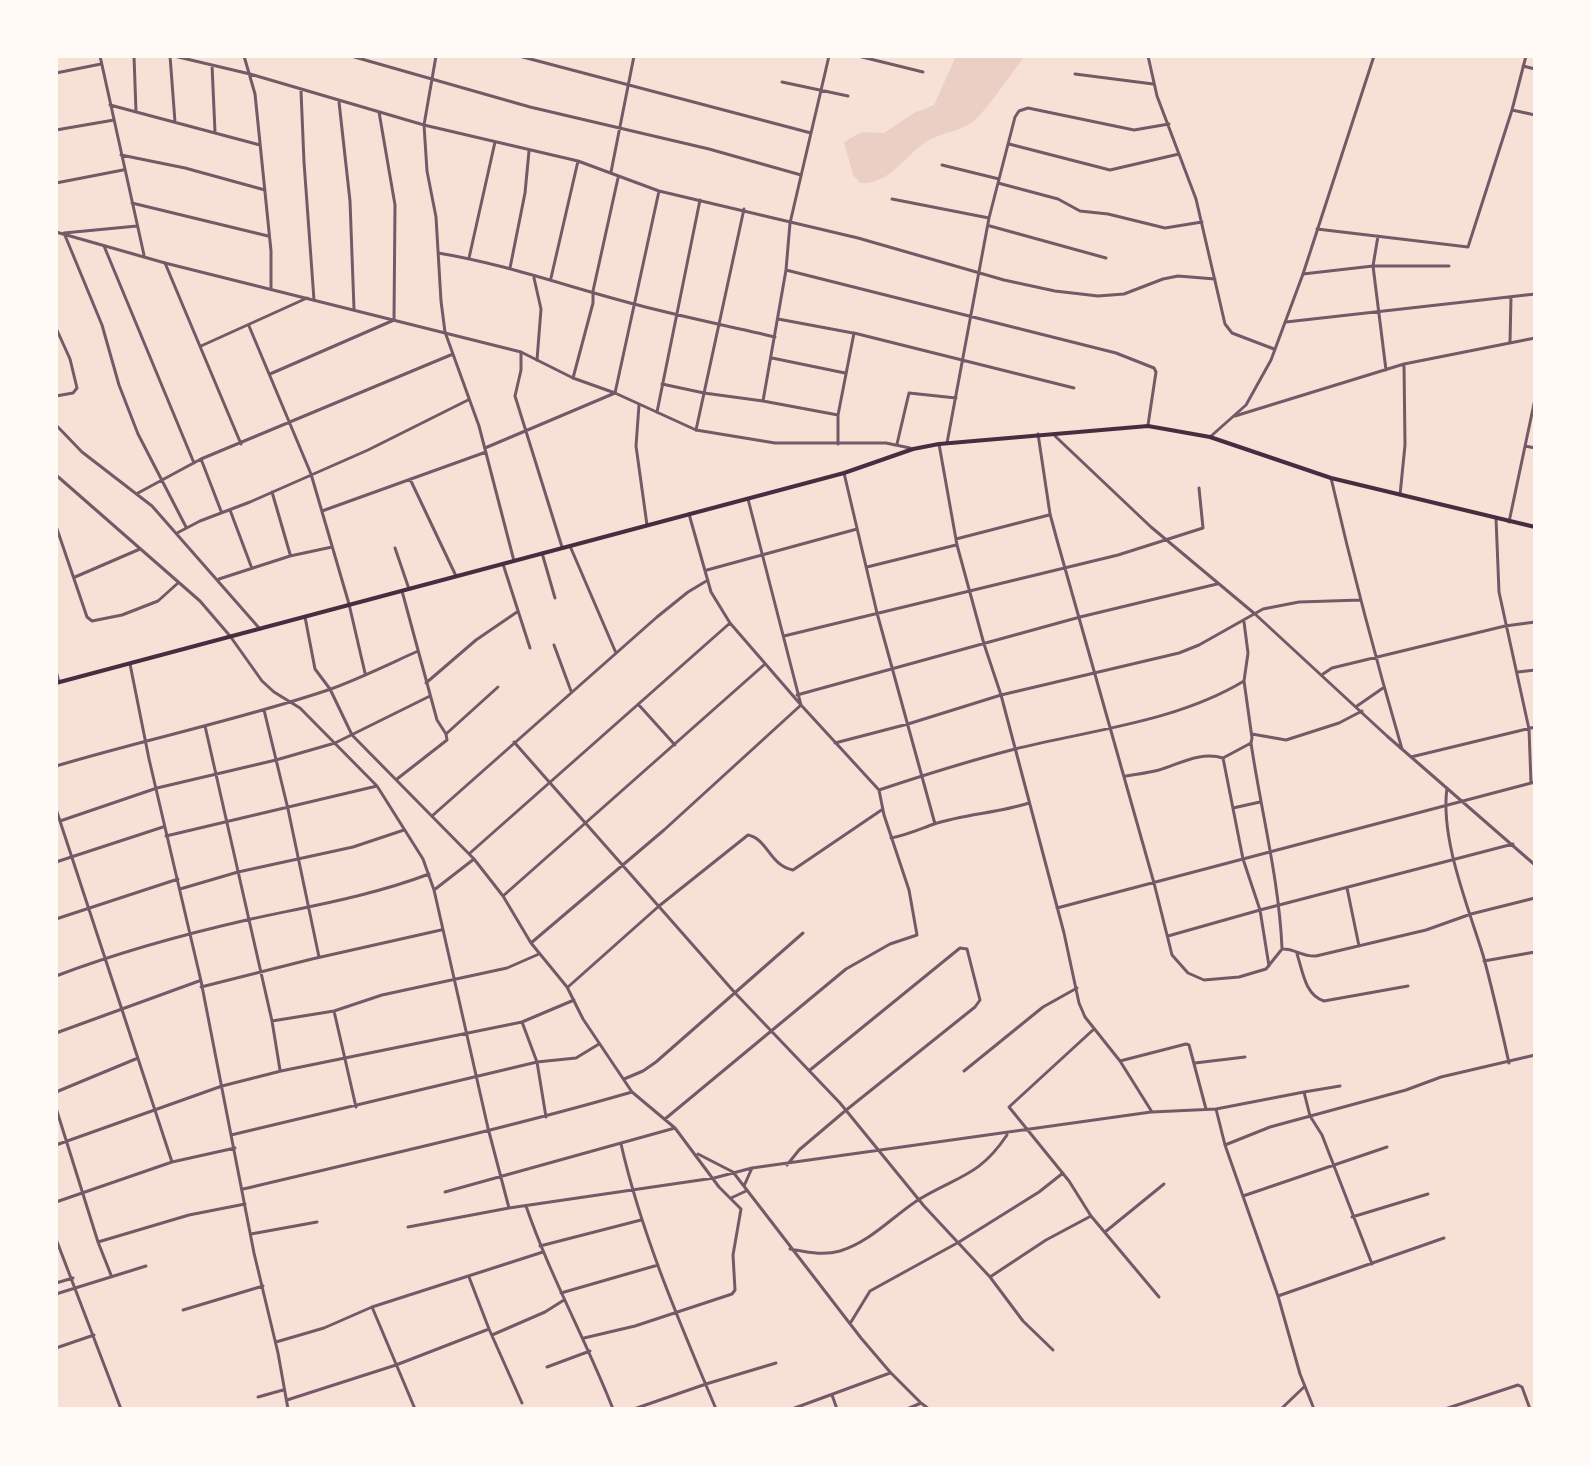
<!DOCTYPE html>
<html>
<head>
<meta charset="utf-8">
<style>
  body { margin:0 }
  #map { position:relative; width:1591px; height:1465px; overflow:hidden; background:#f7e1d7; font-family:Inter,sans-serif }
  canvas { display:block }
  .frame { position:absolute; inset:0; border:58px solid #fffaf5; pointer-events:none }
</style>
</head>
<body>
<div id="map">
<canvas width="1591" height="1465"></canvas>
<div class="frame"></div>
</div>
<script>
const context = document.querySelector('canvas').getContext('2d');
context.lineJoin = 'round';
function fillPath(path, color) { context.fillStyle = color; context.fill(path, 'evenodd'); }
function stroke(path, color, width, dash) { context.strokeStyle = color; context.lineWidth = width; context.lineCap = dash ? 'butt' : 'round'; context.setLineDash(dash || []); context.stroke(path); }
fillPath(new Path2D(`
  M956 56H1025C1010 75 996 97 980 115 964 132 950 130 931 139 906 152 892 185 860 183L853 175 844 142 862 132 884 133 914 113 934 105Z`), '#ebcfc5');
stroke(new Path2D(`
  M100 56 144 255
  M134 56 136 112
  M170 56 175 122
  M174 56 250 74 424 125 578 161 659 191 858 238 1004 280 1055 291 1098 296 1124 294 1163 279 1178 276 1215 279
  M244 56 255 94 271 251V289
  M351 56 530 107 709 149 801 175
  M436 56 424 125 427 171 436 217 441 301 445 332 479 426 514 561
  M519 56 811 133
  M858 56 923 72
  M1148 56 1157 96 1196 199 1225 324 1232 333 1274 349
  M212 65 215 132
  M1523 66 1535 69
  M56 73 101 64
  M1075 74 1153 84
  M782 82 848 96
  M301 91 304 162 314 300
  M339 102 350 201 354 309
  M110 105 260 145
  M1512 110 1535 115
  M56 130 114 120
  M1009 144 1110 170 1179 154
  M121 155 185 168 265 190
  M942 165 999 179
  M611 172 634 56
  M56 183 123 170
  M998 183 1058 199 1080 211 1108 214 1165 228 1202 222
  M892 199 989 218
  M132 203 268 236
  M137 226 64 233 102 325 119 385 138 434 186 527
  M990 226 1106 258
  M1317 229 1468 247 1512 110 1526 56
  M1378 236 1373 266 1386 370
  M104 246 194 463
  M438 253C506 264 571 288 638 305 683 317 729 326 775 337
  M469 258 495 142
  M165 263 241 444
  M510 268 525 193 529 151
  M786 270 790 223 829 56
  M1303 274 1373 266H1449
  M534 278 541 309 537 360
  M551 278 578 161
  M778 319 853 333
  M1286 322 1535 294
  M249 326 311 474 349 604 365 673
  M56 328 70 359 77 388 73 393 56 396
  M1510 342 1511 298
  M201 346 307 298
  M521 352V370L515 396 562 547
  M772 358 845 373
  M270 374 394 320 395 205 379 112
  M573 378 593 303V291L618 178
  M662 384 704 393 763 401
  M639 405 636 446 647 525
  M657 412 700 200
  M838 415 854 333 1074 388
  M1235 416 1404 364 1535 338
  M56 425 82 452 152 506 260 629
  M696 430 744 209
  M1038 434 1050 514 1057 540 1154 883 1172 955 1188 973 1204 980 1239 977 1266 969 1282 949C1294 948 1302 957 1316 956L1426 930 1471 914 1535 898
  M1055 436 1151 527 1255 614 1387 736 1535 865
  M947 443 989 218 1015 117 1019 111 1028 108 1134 130 1169 124
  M838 444V415L763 401 786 270 1116 353 1154 368 1156 372 1148 425
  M897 444 909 393 956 398
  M939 444 957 545 984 644 1001 695 1064 933 1079 1003 1085 1017 1120 1061 1152 1112 1216 1109 1225 1145 1278 1296 1300 1374 1314 1409
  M1525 446 1535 448
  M485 448 615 393 659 191
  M201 459 221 511
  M844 473 877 613 935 824
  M56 475 200 601 230 636 262 681 274 692 300 708 377 786 423 859 434 890 488 1128 509 1208
  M1331 478C1352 569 1376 660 1402 749
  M410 479 456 576
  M272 492 290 554
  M138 493 201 459 453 354
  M1400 495 1405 445 1404 364
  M230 510 251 566
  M322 511 486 452
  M1496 518 1499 592 1529 729 1531 783
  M1509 522 1535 399
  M56 526 87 617 92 621 122 615 158 601 178 583
  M177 533 200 521 250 502 368 450 468 400
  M956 539 1049 515
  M570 546 616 653
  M395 548 409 589
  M542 553 555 598
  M503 564 530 648
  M867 567 956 545
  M707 570 857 529
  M75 577 140 549
  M219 579 290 556 332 547
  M402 591 437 720 446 734
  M305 617 315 669 330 689 352 735 474 859 503 896 531 943 567 987 583 1019 632 1092 675 1128 719 1187 741 1209 733 1255 735 1290 732 1294 635 1326 584 1338
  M784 636 1118 555 1203 528 1199 488
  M554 645 571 691
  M130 664 149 759 201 981 254 1253 278 1353 288 1409
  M56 671 59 682
  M1518 672 1535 670
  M1323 674 1332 668 1505 626 1535 622
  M426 683 476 640 517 612
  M797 695 1080 617 1217 584
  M638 704 675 745
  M1357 706 1383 688
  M264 710 288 809 319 957
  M205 726 272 1021 280 1070
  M1252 734 1286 740 1339 723 1362 711
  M514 742 736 994 840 1103 924 1206 990 1277 1023 1321 1053 1350
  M835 743 908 724 1001 695 1179 653 1199 645 1263 609 1299 602 1361 600
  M1251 743C1261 811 1279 879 1282 948
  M1411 757 1535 727
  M56 766C146 739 239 720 328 690 359 679 389 664 418 651
  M1126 776C1137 774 1148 773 1159 770 1179 764 1201 751 1223 758
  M397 779 447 740 446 734 498 687
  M1447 788C1440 839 1468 906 1483 955 1493 991 1501 1027 1509 1063
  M879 790C924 775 969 761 1015 749 1091 730 1176 722 1244 681
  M1233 808 1260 802
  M56 809 172 1162
  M432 816 657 617 688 592 708 580
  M60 821 157 788 276 760 335 743 430 696
  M166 836 377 786
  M891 838C907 835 920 829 934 824 965 814 998 813 1029 803
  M470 853 730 623
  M56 862 163 827
  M1347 888 1359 946
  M180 889 238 872 353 847 404 830
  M434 890 474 859
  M503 896 765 664
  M1057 908 1243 859 1223 758 1251 743 1252 738 1244 681 1248 653 1244 622
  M56 919 178 879
  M1168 936 1260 910 1513 844
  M531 943 664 830 801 705 748 499
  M1297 954C1303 972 1305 995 1324 1001L1408 986
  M1484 961 1535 952
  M1269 966 1260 910 1243 859 1535 782
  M56 976C119 952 185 934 251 919 311 906 371 896 429 874
  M201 987 312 959 441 930
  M568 987 659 906 748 835C768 839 769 865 793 870L883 809
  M334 1011 356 1107
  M272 1021 334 1011 382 995 507 968 539 954
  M522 1022 537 1062 546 1117
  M1094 1029 1009 1107 1069 1181 1091 1216 1159 1297
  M56 1033 199 981
  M1120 1061 1186 1044 1189 1045 1206 1109
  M1195 1063 1245 1057
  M964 1071 1043 1007 1077 988
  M624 1079 643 1071 656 1062 803 933
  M56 1092 138 1058
  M1304 1092 1340 1086
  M56 1108 98 1242 111 1275
  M1216 1109 1304 1092 1310 1116 1322 1135 1372 1264
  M665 1119 846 969 890 944 917 935 909 890 884 815 879 790 801 705 730 623 711 592 689 514
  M231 1135 537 1062 576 1058 599 1044
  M621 1144C642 1236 680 1323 716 1409
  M56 1145 222 1086 281 1071 522 1022 574 1000
  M1225 1145 1270 1127 1406 1090 1441 1077 1535 1055
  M698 1154 733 1172 861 1338 890 1372 921 1403
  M787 1165 799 1150 845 1111 975 1007 980 1000 967 949 960 948 810 1070
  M744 1186 752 1168
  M243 1189C373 1158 504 1129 632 1092
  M445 1192 675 1128
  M1243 1196 1387 1147
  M731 1198 746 1191
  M56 1202 172 1162 235 1148
  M526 1206C550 1276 586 1340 613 1409
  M1352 1217 1428 1194
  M408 1227 509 1208 714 1178 752 1168 1151 1112
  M1105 1232 1164 1184
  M251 1234 317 1222
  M56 1239 121 1409
  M98 1242 189 1215 245 1204
  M540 1246 641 1220
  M790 1249C807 1252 823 1256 840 1251 870 1242 892 1217 918 1200 957 1176 979 1177 1007 1135
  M469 1277 489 1329 522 1403
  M990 1277 1046 1240 1091 1216
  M56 1283 73 1278
  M561 1293 658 1265
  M56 1294 146 1266
  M1278 1296 1444 1238
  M372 1307 415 1409
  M183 1310 263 1286
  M851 1322 870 1291 959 1242 1039 1192 1063 1173
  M492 1335 545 1312 564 1300
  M276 1342 324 1328 372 1307 543 1252
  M56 1348 94 1335
  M547 1367 590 1351
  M832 1395 837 1409
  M258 1397 283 1390
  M287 1400 396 1365 489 1329
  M634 1409 706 1384 776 1363
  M792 1409 890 1373
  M907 1409 921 1403 929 1409
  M1281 1409 1304 1387
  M1445 1409 1518 1385 1522 1387 1530 1409`), '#755966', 3);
stroke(new Path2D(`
  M56 232 165 263 521 352 573 378 615 393 696 430 775 443H886L910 448
  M1210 437 1246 405 1271 360 1303 274 1374 56`), '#755966', 3);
stroke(new Path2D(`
  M56 683 844 473 913 449 939 444 1148 426 1210 437 1331 478 1535 527`), '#4a2c40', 4);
</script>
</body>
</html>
